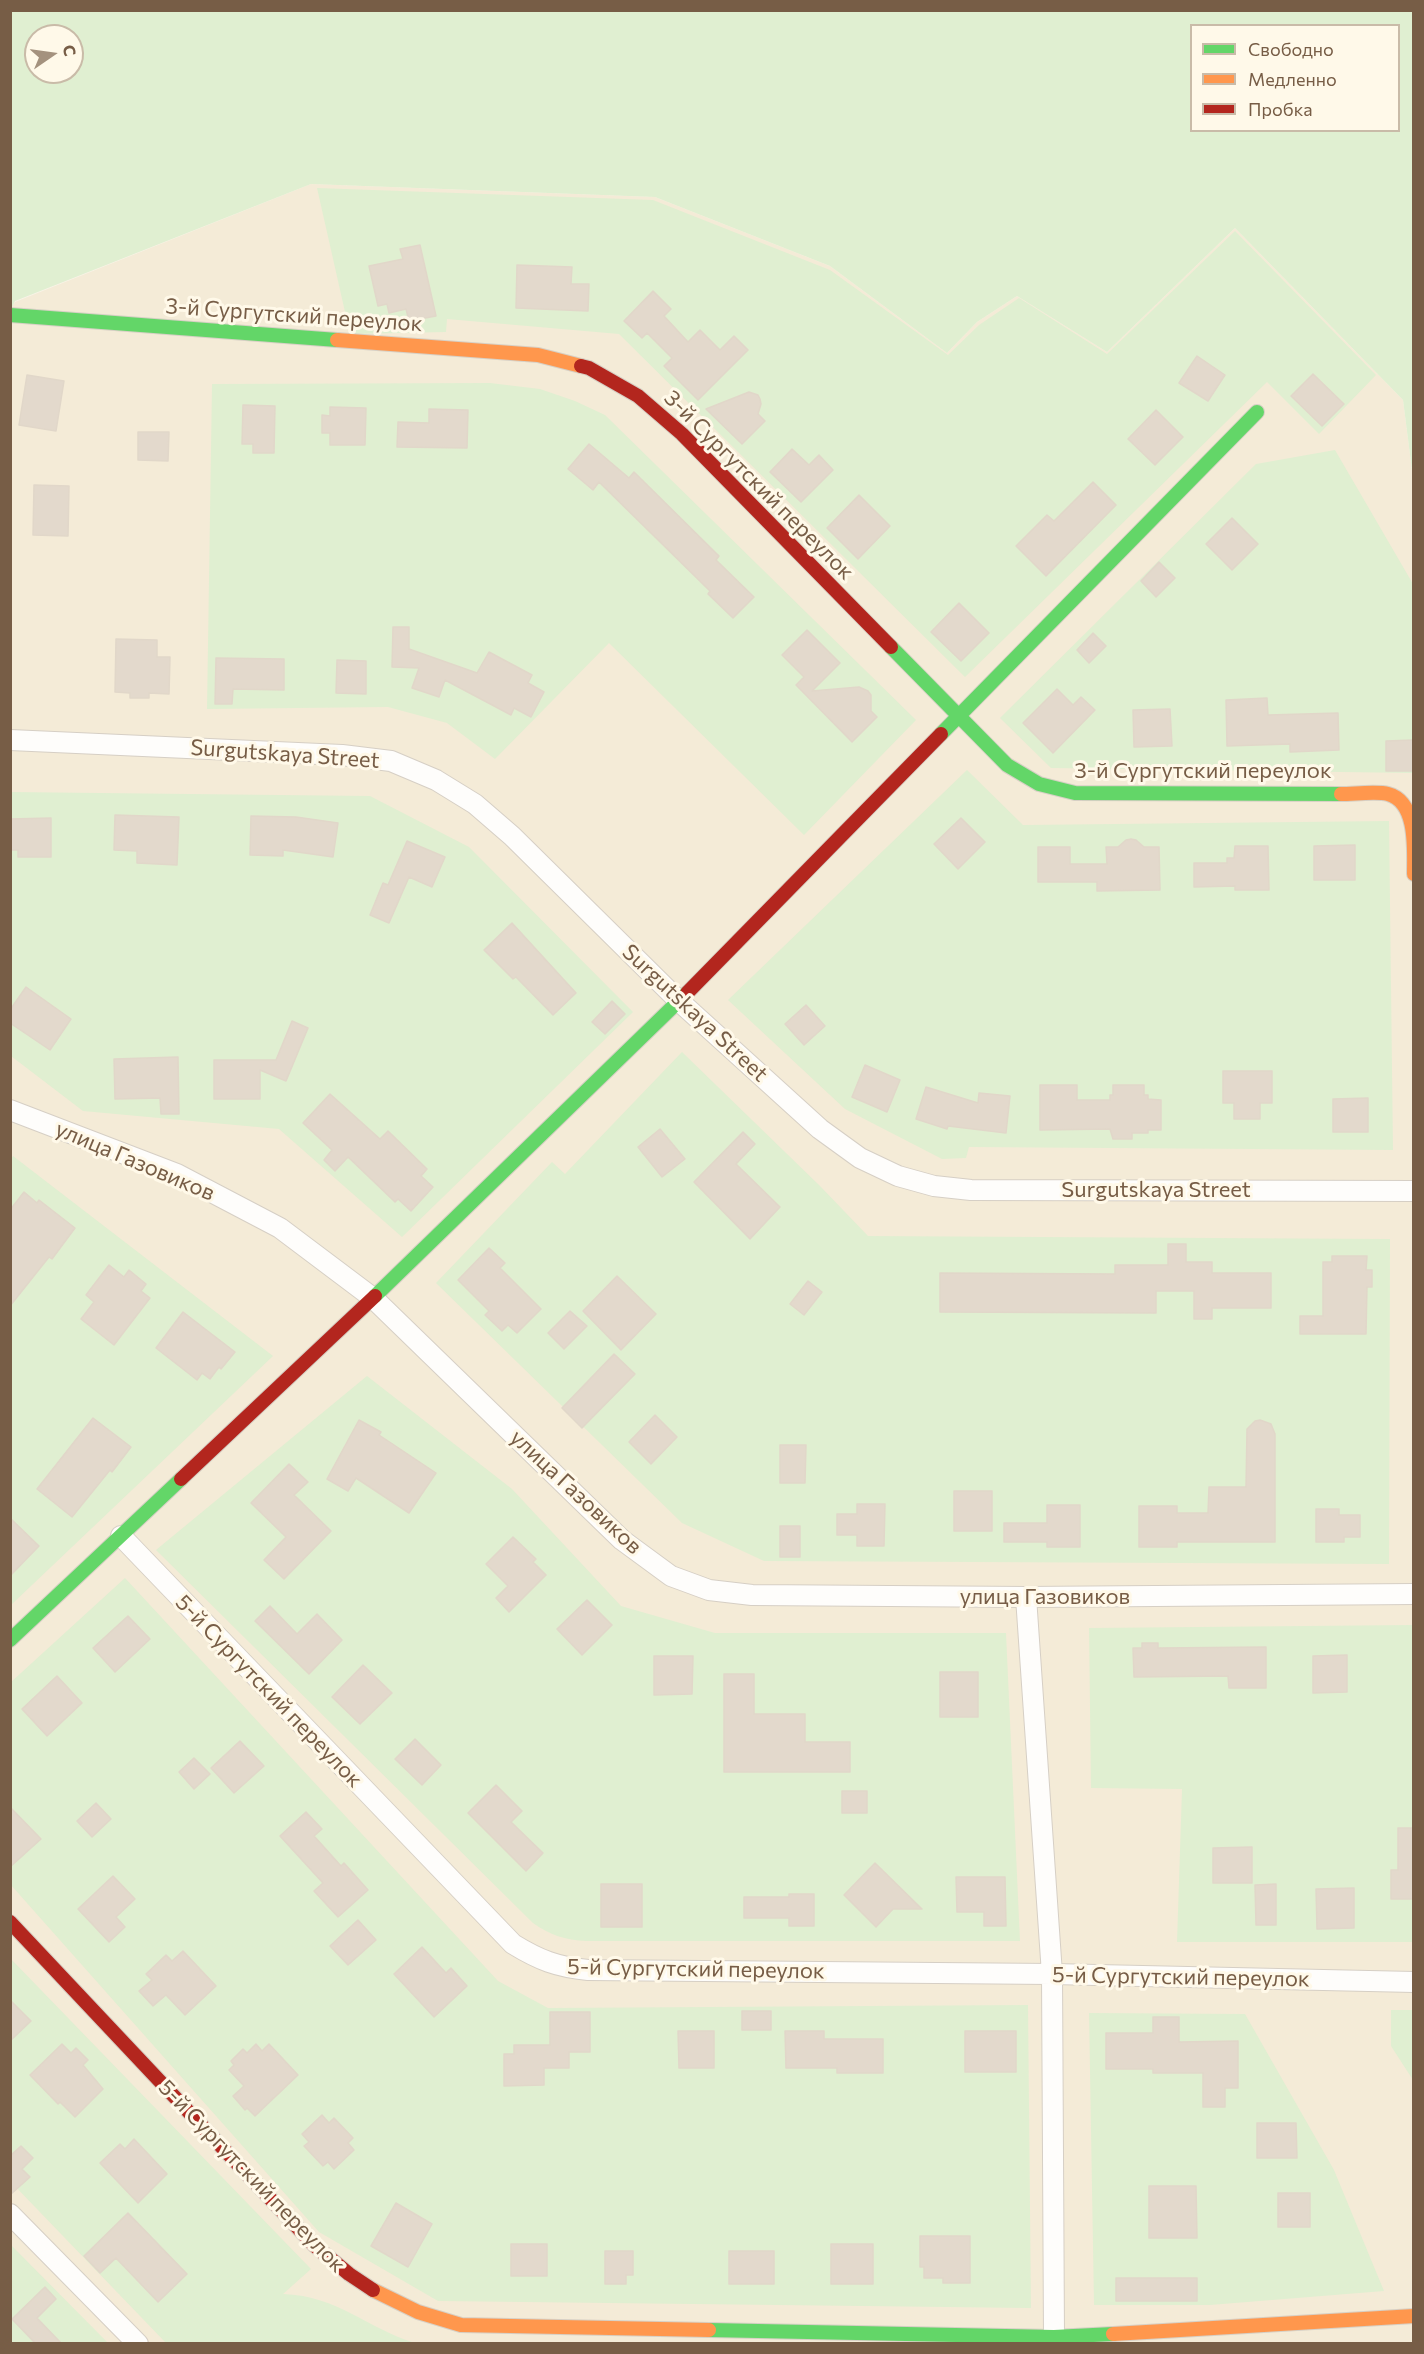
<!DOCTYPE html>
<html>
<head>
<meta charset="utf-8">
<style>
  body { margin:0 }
  #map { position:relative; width:1424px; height:2354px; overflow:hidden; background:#f8f3e7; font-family:Commissioner,sans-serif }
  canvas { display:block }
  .frame { position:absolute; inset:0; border:12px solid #775d46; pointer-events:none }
  .legend { position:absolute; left:1190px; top:24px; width:210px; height:108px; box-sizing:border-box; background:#fff9e9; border:2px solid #c9bba8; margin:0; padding:8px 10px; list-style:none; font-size:18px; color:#775d46 }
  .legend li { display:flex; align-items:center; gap:12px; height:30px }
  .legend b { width:30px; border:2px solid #c9bba8 }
  .north { position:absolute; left:24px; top:24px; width:60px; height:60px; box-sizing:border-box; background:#fff9e9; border:2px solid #c9bba8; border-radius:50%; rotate:77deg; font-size:16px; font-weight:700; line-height:24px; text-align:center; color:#775d46 }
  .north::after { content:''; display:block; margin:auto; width:21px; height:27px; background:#a4927e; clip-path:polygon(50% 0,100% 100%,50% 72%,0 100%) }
</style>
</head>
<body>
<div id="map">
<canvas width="1424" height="2354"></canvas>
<div class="frame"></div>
<ul class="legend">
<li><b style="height:8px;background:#63d668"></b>Свободно</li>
<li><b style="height:8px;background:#ff974d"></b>Медленно</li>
<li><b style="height:8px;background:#b3261e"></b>Пробка</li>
</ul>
<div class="north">С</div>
</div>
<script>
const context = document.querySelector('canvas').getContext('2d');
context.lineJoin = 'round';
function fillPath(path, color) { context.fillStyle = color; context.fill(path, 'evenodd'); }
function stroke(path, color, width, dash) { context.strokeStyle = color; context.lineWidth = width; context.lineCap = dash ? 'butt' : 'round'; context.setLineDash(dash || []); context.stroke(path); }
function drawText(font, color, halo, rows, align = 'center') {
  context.font = font + ' Commissioner,sans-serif'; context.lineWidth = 6; context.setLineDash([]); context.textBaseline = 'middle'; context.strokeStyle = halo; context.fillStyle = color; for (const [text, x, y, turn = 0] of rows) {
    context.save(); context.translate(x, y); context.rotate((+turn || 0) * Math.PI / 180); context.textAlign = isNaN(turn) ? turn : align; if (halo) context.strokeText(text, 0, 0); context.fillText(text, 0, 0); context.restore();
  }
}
fillPath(new Path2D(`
  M311 184 655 197 830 266 947 353 977 322 1017 296 1107 352 1235 228 1403 400 1413 478V2343L415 2344 410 2342 11 2344 10 310 15 302Z`), '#f4ebd7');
fillPath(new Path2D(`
  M11 11H1413V478L1403 400 1235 228 1107 352 1017 296 977 322 947 353 830 266 655 197 311 184 15 301 11 310ZM1192 26H1398V130H1192ZM36 36H72V72H36Z
  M317 188 653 200 830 270 948 355 979 325 1019 298 1107 354 1235 231 1376 375 1319 434 1267 382 965 677 619 334 447 319 446 332 350 334Z
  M490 383 540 389 575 401 605 415 916 720 804 835 609 643 495 759 447 723 388 707 207 709 212 384Z
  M1335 450 1413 584V773L1051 768 1000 718 1256 464Z
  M967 770 1023 825 1389 821 1393 1150 969 1147 966 1158 942 1159 845 1109 728 1000Z
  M10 792 370 796 469 847 633 1012 402 1237 279 1129 83 1111 11 1056Z
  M682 1052 820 1186 868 1236 1390 1239 1389 1564 764 1561 682 1523 436 1283 552 1162 565 1174Z
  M13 1156 273 1356 11 1605 10 1161Z
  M367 1376 512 1489 621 1606 715 1633H1006L1020 1941H586C565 1940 550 1935 533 1923L156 1550Z
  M125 1578 498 1981 548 2008 1028 2005 1031 2308 438 2301 319 2232 11 1885 10 1683Z
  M1413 1625V1942H1177L1182 1789 1091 1788 1089 1628Z
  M10 1958 311 2269 283 2294C339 2296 366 2328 415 2343H166L11 2182Z
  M1391 2010H1413V2080L1391 2046Z
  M1089 2013 1245 2014 1334 2170 1384 2291 1210 2305H1094Z
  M10 2244 108 2343H11Z`), '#e0efd1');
const building = new Path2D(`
  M420 245 436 316 409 321 406 309 389 313 387 304 378 306 369 266 403 259 400 249Z
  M517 265 572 267 571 284H589L588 311 516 308Z
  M653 291 671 309 664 316 688 342 700 330 720 350 734 336 748 350 698 400 664 366 672 358 647 333 642 338 624 321Z
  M1197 356 1225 375 1208 401 1179 383Z
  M1313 374 1344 404 1322 426 1291 396Z
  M27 375 64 381 56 431 19 425Z
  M749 392 758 395 760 399 761 404 758 414 765 421 742 444 706 409Z
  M243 405 275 406 274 453H253V444H242Z
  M330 407 366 408 365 445H330V433H322V415L330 416Z
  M429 409 468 410 467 448 397 447 398 422 429 423Z
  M1156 410 1183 437 1155 465 1128 439Z
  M138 432H169L168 461 138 460Z
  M589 444 629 478 634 472 719 556 716 560 754 597 733 618 708 594 710 591 599 482 593 490 568 469Z
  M792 449 809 465 819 455 833 470 801 502 770 472Z
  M1093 482 1116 505 1046 576 1016 546 1047 515 1054 521Z
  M34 485 69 486 68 536 33 535Z
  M859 495 890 526 858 559 827 528Z
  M1232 518 1258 544 1232 570 1206 544Z
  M1159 562 1175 578 1156 597 1141 581Z
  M959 603 989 633 961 661 931 632Z
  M393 627H409V649L477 673 489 652 532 675 528 683 544 692 531 717 514 708 511 715 445 680 439 697 412 688 419 668 392 667Z
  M807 630 840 663 812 691 859 687 868 691 871 695V711L877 717 852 742 796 685 804 677 782 655Z
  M1093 633 1106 646 1089 663 1077 650Z
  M116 639 157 640V657H170L169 694 149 693V698H130V693L115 692Z
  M216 658 284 659V690L233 689 232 704H215Z
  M337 660 366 661V694L336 693Z
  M1057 689 1073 705 1081 697 1095 710 1053 753 1023 723Z
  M1267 698 1268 715 1338 713 1339 750 1290 752V744L1227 746 1226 700Z
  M1170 709 1172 746 1134 747 1133 710Z
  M1413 740V771H1386V741Z
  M115 815 179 817 177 865 137 863V851L114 850Z
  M251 816 296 817 338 823 333 857 283 850V856L250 855Z
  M51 818V857H18V850H10V819Z
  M961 818 985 842 958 869 934 844Z
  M1131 839 1136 840 1144 847H1159L1160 890 1097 891V882H1038V847H1070V864H1107L1106 847H1118L1126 840Z
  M407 841 445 857 432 887 409 877 389 923 370 915 383 883 388 885Z
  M1355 845V880H1314V846Z
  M1235 846H1268L1269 890H1235V886L1194 887V863H1227V858H1234Z
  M512 923 576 993 553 1015 516 977 513 979 484 950Z
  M26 987 71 1019 50 1050 10 1023V1010Z
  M612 1001 625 1014 605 1034 592 1022Z
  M806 1005 825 1026 804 1045 785 1024Z
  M292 1021 308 1028 286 1081 260 1070V1099H214V1060H276Z
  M178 1057 179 1114H161L160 1098 115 1099 114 1059Z
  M865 1065 900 1080 887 1112 852 1097Z
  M1223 1071H1272V1103H1260V1119H1234V1103H1223Z
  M1040 1085H1077V1100H1110V1095H1113V1085H1144V1095H1148V1099L1161 1100V1130H1148V1133H1132V1139H1113L1110 1129 1040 1130Z
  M926 1087 978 1103 979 1093 1010 1096 1006 1133 948 1126 947 1129 916 1119Z
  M330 1094 380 1139 388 1131 427 1169 421 1176 433 1187 411 1211 398 1199 395 1202 348 1157 335 1171 324 1160 332 1150 303 1123Z
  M1368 1098V1132H1333V1099Z
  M660 1129 685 1159 662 1177 638 1147Z
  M743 1132 755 1144 736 1164 780 1207 750 1239 694 1182Z
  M24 1192 37 1203 39 1200 75 1228 52 1259 49 1257 10 1306V1210Z
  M1168 1244H1186V1262H1212V1273H1271V1308H1212V1319H1194V1291H1156V1313L940 1312V1273L1115 1274V1265H1168Z
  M489 1248 505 1263 500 1268 541 1309 517 1333 508 1325 502 1331 485 1315 489 1311 458 1280Z
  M1332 1256H1367L1366 1270H1372V1287H1367L1366 1334H1300V1316H1323V1262H1332Z
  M109 1265 124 1277 129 1270 146 1284 141 1291 150 1298 114 1345 81 1319 94 1302 86 1295Z
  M617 1276 656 1314 621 1350 583 1311Z
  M808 1281 822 1292 804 1315 790 1304Z
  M570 1311 587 1326 564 1349 548 1333Z
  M183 1312 235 1352 221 1369 219 1367 210 1379 202 1373 197 1380 156 1348Z
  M614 1354 635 1374 582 1428 562 1408Z
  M655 1415 677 1437 651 1464 629 1442Z
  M93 1418 131 1447 112 1472 110 1470 72 1517 37 1489Z
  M359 1420 381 1432 379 1435 436 1473 409 1513 356 1478 348 1491 327 1479Z
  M1260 1420 1271 1424 1275 1434V1542H1177V1547H1139V1506H1177V1513H1208L1209 1487H1246L1247 1429 1255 1421Z
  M780 1445H806L805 1483H780Z
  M289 1464 308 1482 294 1495 331 1531 284 1579 264 1560 286 1537 251 1503Z
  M954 1491H992V1531H954Z
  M857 1504H885L884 1546H857V1535H837V1514H857Z
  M1047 1505H1080V1547H1047V1542H1004V1523H1047Z
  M1316 1509H1339V1515H1360V1537H1344V1542H1316Z
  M10 1518 39 1546 10 1576Z
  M780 1526H800V1557H780Z
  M513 1537 536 1559 533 1562 546 1575 509 1612 496 1598 508 1586 486 1564Z
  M587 1600 612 1625 582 1655 557 1629Z
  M270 1606 297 1634 317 1614 342 1640 309 1674 255 1621Z
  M128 1616 150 1639 115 1672 93 1648Z
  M1142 1643H1158V1648L1266 1647V1688H1229L1228 1676 1134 1677 1133 1648H1142Z
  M1347 1655V1692L1313 1693V1656Z
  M654 1656H693L692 1694 654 1695Z
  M363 1665 392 1693 360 1724 332 1697Z
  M940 1672H978V1717H940Z
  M724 1674H754V1714H805V1742H850V1772H724Z
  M57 1676 82 1703 47 1736 22 1709Z
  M415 1739 441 1765 422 1785 395 1759Z
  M240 1741 264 1766 234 1793 211 1768Z
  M194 1758 210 1774 194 1789 179 1772Z
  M496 1785 522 1811 511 1822 543 1853 526 1871 468 1813Z
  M842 1791H867V1813H842Z
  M96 1803 111 1819 92 1837 77 1821Z
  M10 1807 41 1839 10 1867Z
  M306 1812 322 1829 314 1836 341 1866 344 1863 368 1890 338 1917 314 1891 323 1883 280 1836Z
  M1398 1828H1413V1899H1391V1870H1398Z
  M1252 1847V1883H1213V1848Z
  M875 1863 922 1909H893L876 1927 844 1895Z
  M113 1876 135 1899 116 1917 125 1927 109 1942 78 1909Z
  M956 1877H1005L1006 1926H984V1912H957Z
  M601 1884H642V1927H601Z
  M1276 1884V1925H1256L1255 1885Z
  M1354 1888V1928L1317 1929 1316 1889Z
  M789 1894H814V1926H789V1918H744V1897H789Z
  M358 1920 376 1940 348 1965 330 1946Z
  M422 1947 446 1973 451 1968 467 1986 434 2017 394 1974Z
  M183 1951 216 1986 185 2015 166 1995 153 2006 139 1991 152 1980 146 1974 166 1955 172 1961Z
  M10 2000 31 2021 10 2041Z
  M742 2011H771V2030H742Z
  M550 2012H590V2052H569V2068H544V2085L504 2086V2054H514V2045H550Z
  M1153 2017H1179V2042L1238 2041V2088H1225V2107H1203V2073H1153V2069H1106V2033H1153Z
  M678 2031H714V2068H679Z
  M785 2031H824V2039H883V2073H837V2068H786Z
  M965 2031H1016V2072H965Z
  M62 2044 71 2053 76 2048 88 2060 83 2065 103 2089 75 2117 60 2102 58 2104 30 2075Z
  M256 2044 262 2051 269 2044 298 2075 255 2116 247 2108 245 2110 233 2096 244 2086 229 2070 234 2065 231 2061 243 2049 247 2053Z
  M322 2115 329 2123 334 2118 353 2138 348 2143 354 2150 334 2169 328 2162 323 2166 304 2146 309 2142 302 2134Z
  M1257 2123H1296L1297 2158H1257Z
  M134 2139 167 2174 138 2203 100 2163 120 2144 125 2149Z
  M21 2146 33 2158 22 2169 30 2177 10 2195V2156Z
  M1149 2186H1196L1197 2238H1149Z
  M1278 2193H1310V2227H1278Z
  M396 2203 432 2224 408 2267 371 2246Z
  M128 2213 187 2274 158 2302 116 2258 100 2273 84 2256Z
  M920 2236H970V2283H943V2278H924V2267H920Z
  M511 2244H547V2276H511Z
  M831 2244H873V2284H831Z
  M605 2251H633V2275H626V2284H605Z
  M729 2251H774V2284H729Z
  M1116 2278H1197V2301H1116Z
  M45 2287 56 2299 37 2318 61 2343H35L12 2319Z`);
fillPath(building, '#e3d9cc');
stroke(building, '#e1d7c9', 1.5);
const street = new Path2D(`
  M10 740 342 755 391 761 436 780 475 804 512 836 679 1001 820 1129 860 1158 898 1176 934 1186 971 1190 1414 1191
  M10 1110 177 1174 280 1228 373 1298 622 1540 671 1576 709 1590 752 1595 1026 1597 1414 1594
  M121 1536 513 1944C539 1960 557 1967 588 1970L1052 1974 1414 1982
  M1026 1597 1052 1974 1054 2337
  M10 2214 138 2344`);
const fast = new Path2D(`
  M10 315 337 340
  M891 647 1007 765 1039 784 1075 793 1341 794
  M941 734 1257 412
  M375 1296 687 993
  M10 1640 181 1479
  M709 2330 1054 2337 1113 2334`);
const slow = new Path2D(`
  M337 340 538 355 581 366
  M1341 794C1354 794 1377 791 1388 794 1418 802 1414 851 1414 874
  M373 2290 418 2312 461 2325 709 2330
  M1113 2334 1414 2316`);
const jam = new Path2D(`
  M581 366 589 368 638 396 682 434 891 647
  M687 993 941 734
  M181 1479 375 1296
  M10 1922 314 2245 349 2274 373 2290`);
stroke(street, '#d6cfc5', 22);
stroke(fast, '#d7d0c5', 16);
stroke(slow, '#d7d0c5', 16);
stroke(jam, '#d7d0c5', 16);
stroke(street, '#fefdfb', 20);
stroke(fast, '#63d668', 14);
stroke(slow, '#ff974d', 14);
stroke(jam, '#b3261e', 14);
drawText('22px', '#775d46', '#fff9e9', [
  ["3-й Сургутский переулок",294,315,4],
  ["3-й Сургутский переулок",759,485,45],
  ["Surgutskaya Street",285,754,4],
  ["3-й Сургутский переулок",1203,771],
  ["Surgutskaya Street",695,1013,43],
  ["улица Газовиков",135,1161,23],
  ["Surgutskaya Street",1156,1190],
  ["улица Газовиков",576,1492,43],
  ["улица Газовиков",1045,1597],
  ["5-й Сургутский переулок",269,1691,46],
  ["5-й Сургутский переулок",696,1969,1],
  ["5-й Сургутский переулок",1181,1977,1],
  ["5-й Сургутский переулок",252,2176,46]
]);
</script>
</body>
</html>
